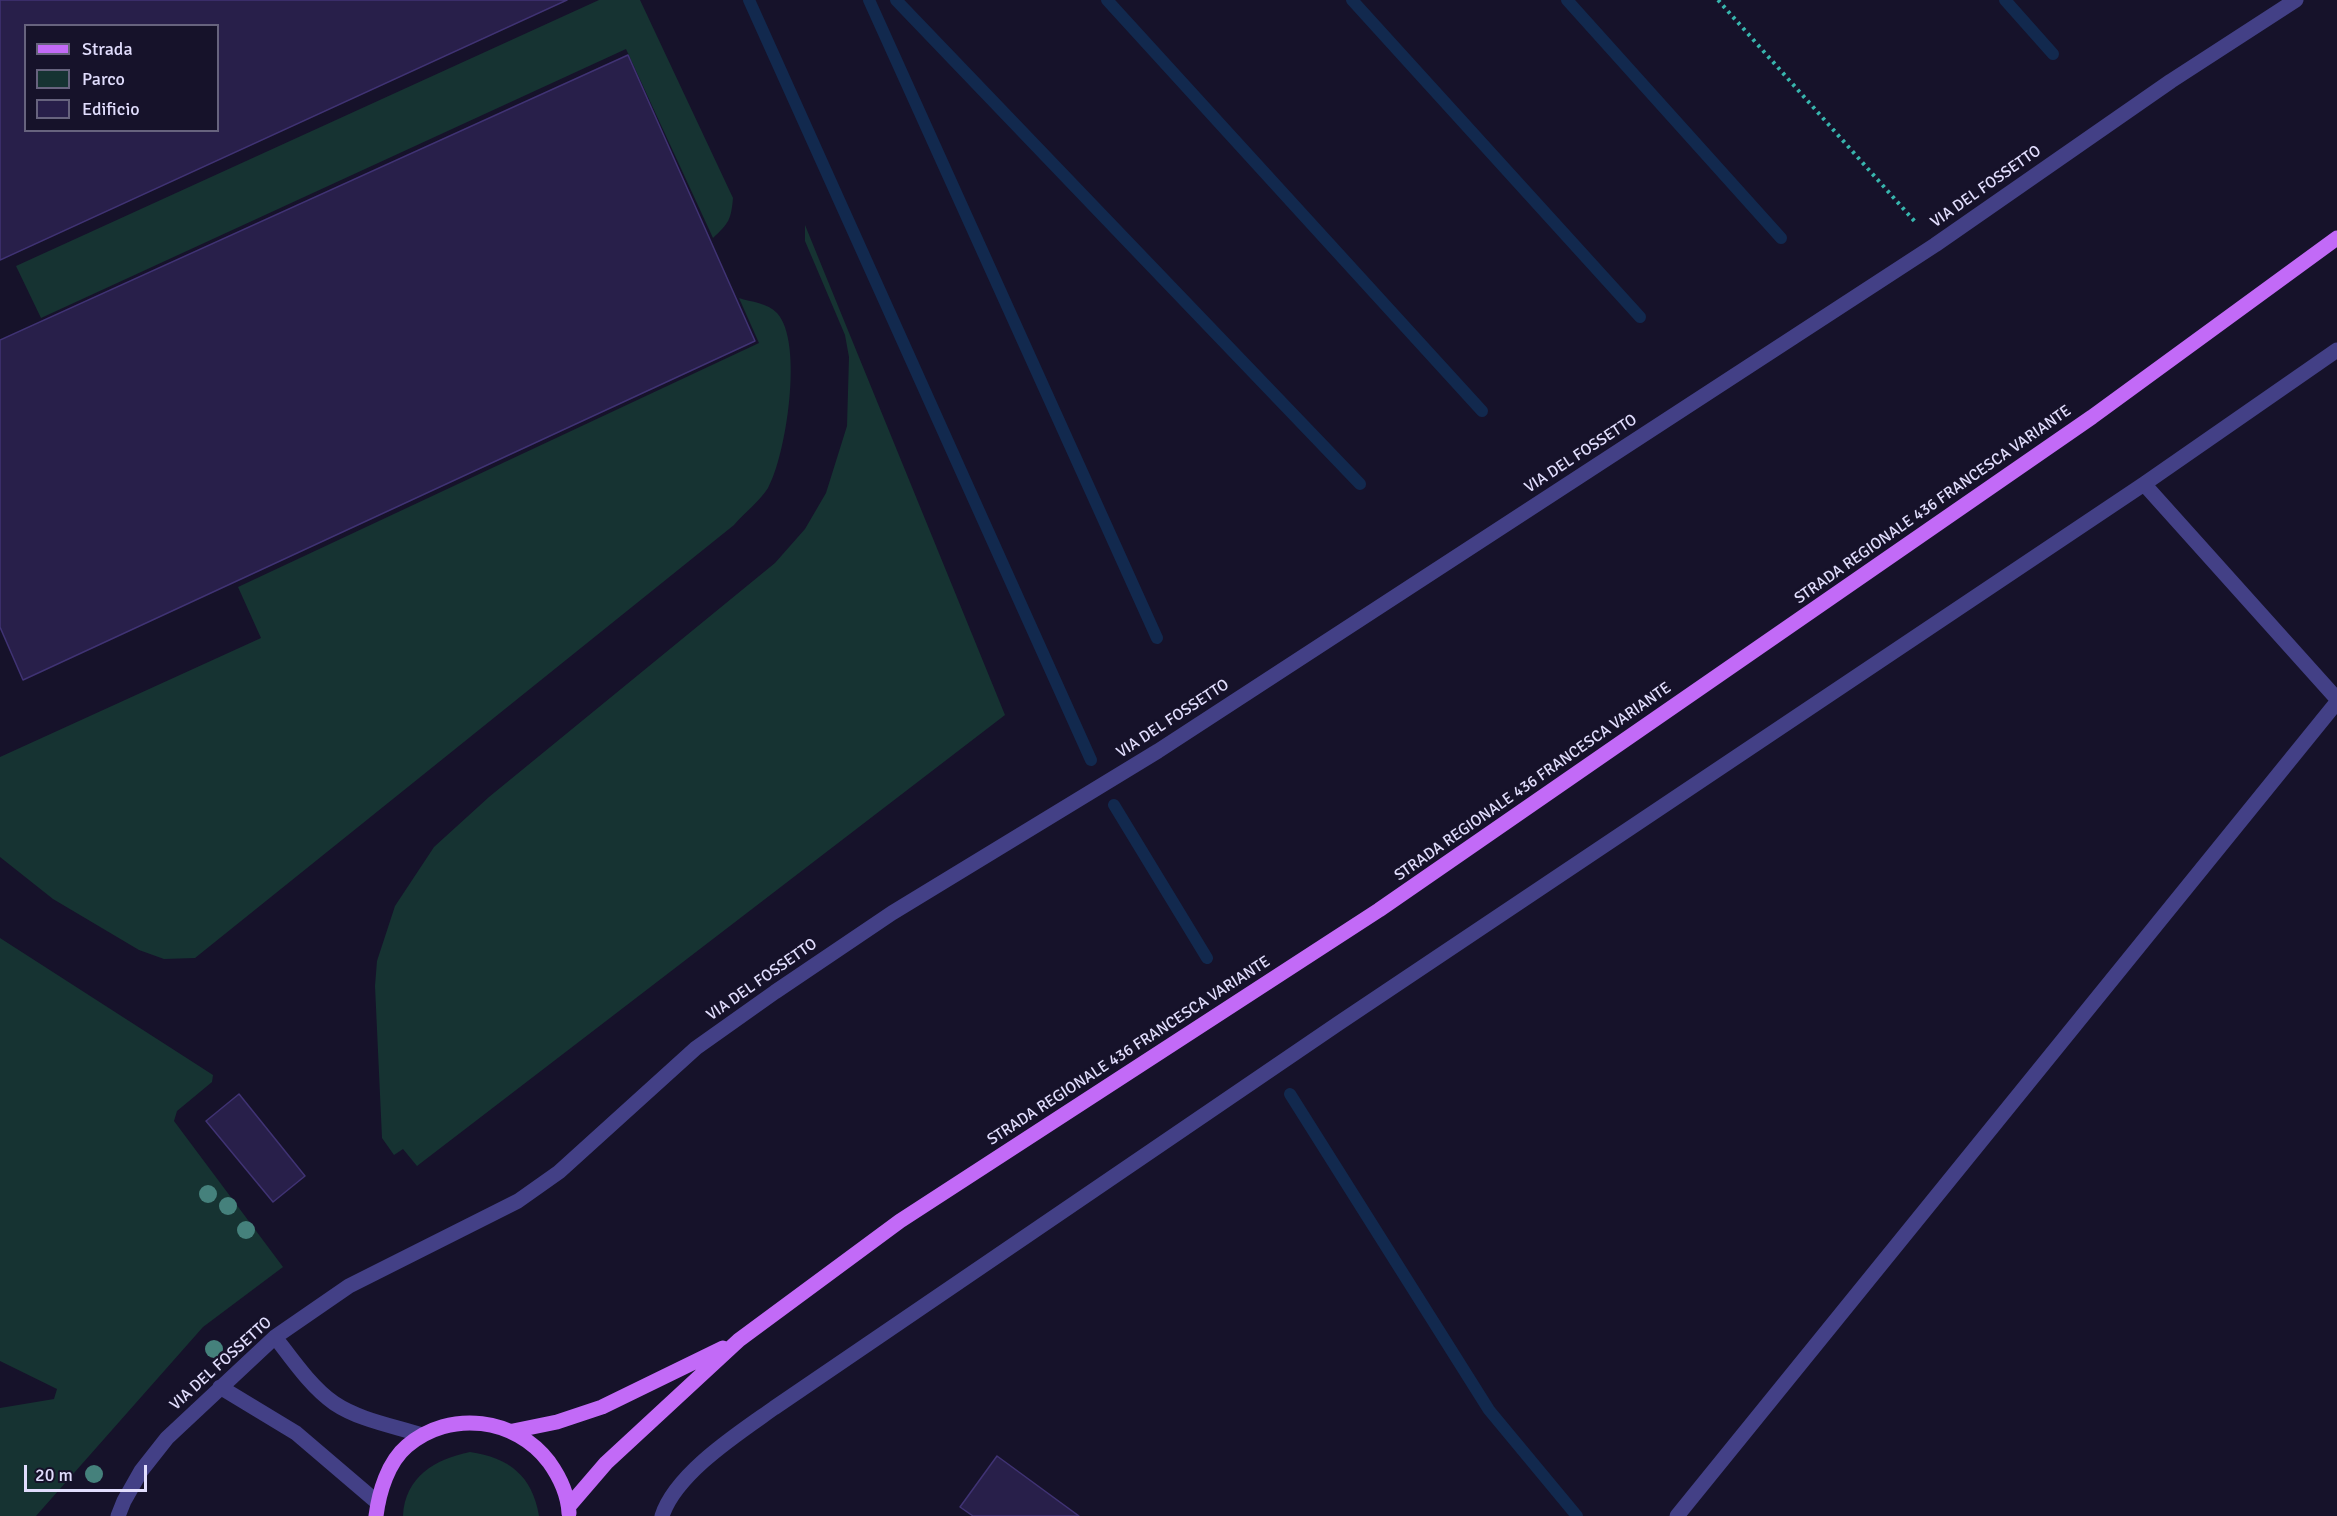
<!DOCTYPE html>
<html>
<head>
<meta charset="utf-8">
<style>
  body { margin:0 }
  #map { position:relative; width:2337px; height:1516px; overflow:hidden; background:#16122a; font-family:Signika,sans-serif }
  canvas { display:block }
  .legend { position:absolute; left:24px; top:24px; width:195px; height:108px; box-sizing:border-box; background:#16122a; border:2px solid #67637e; margin:0; padding:8px 10px; list-style:none; font-size:18px; color:#e1ddfd }
  .legend li { display:flex; align-items:center; gap:12px; height:30px }
  .legend b { width:30px; border:2px solid #67637e }
  .scale { position:absolute; left:24px; top:1465px; width:123px; height:27px; box-sizing:border-box; border:3px solid #e1ddfd; border-top:0; padding-left:8px; font-size:18px; line-height:21px; white-space:nowrap; color:#e1ddfd; -webkit-text-stroke:4px #16122a; paint-order:stroke }
</style>
</head>
<body>
<div id="map">
<canvas width="2337" height="1516"></canvas>
<ul class="legend">
<li><b style="height:8px;background:#c26af7"></b>Strada</li>
<li><b style="height:16px;background:#163332"></b>Parco</li>
<li><b style="height:16px;background:#281f4a"></b>Edificio</li>
</ul>
<div class="scale">20 m</div>
</div>
<script>
const context = document.querySelector('canvas').getContext('2d');
context.lineJoin = 'round';
function fillPath(path, color) { context.fillStyle = color; context.fill(path, 'evenodd'); }
function stroke(path, color, width, dash) { context.strokeStyle = color; context.lineWidth = width; context.lineCap = dash ? 'butt' : 'round'; context.setLineDash(dash || []); context.stroke(path); }
function drawText(font, color, halo, rows, align = 'center') {
  context.font = font + ' Signika,sans-serif'; context.lineWidth = 5; context.setLineDash([]); context.textBaseline = 'middle'; context.strokeStyle = halo; context.fillStyle = color; for (const [text, x, y, turn = 0] of rows) {
    context.save(); context.translate(x, y); context.rotate((+turn || 0) * Math.PI / 180); context.textAlign = isNaN(turn) ? turn : align; if (halo) context.strokeText(text, 0, 0); context.fillText(text, 0, 0); context.restore();
  }
}
fillPath(new Path2D(`
  M599 0H640L733 198C731 220 729 223 713 238L626 49 41 318 16 266Z
  M805 225 1005 715 417 1166 403 1149 394 1155 382 1138 375 986 377 961 395 906 434 847 489 797 775 563 805 529 826 493 847 426 849 357 845 335 805 241Z
  M739 298C751 302 768 303 777 313 804 342 786 456 768 488 760 501 744 513 734 525L195 958 164 959 139 950 53 899 0 857V757L261 638 238 587 759 343Z
  M0 938 213 1075 212 1082 177 1111 174 1121 283 1267 203 1327 36 1516H0V1408L54 1399 57 1389 0 1361Z
  M470 1452C509 1458 532 1475 539 1516H403C405 1477 435 1459 470 1452Z`), '#163332');
stroke(new Path2D(`
  M749 0 1091 760
  M869 0 1157 638
  M896 0 1360 484
  M1107 0 1482 411
  M1352 0 1640 317
  M1567 0 1781 238
  M2005 0 2053 54
  M1114 805 1207 958
  M1290 1094 1489 1410 1577 1516`), '#12294e', 12);
const building = new Path2D(`
  M0 0H567L0 260ZM26 26H218V130H26Z
  M628 55 755 341 23 680 0 627V340Z
  M239 1094 305 1176 273 1202 206 1121Z
  M997 1456 1079 1516H973L960 1507Z`);
fillPath(building, '#281f4a');
stroke(building, '#403374', 1.5);
stroke(new Path2D(`
  M1718 0 1917 224`), '#38b6ae', 4, [3, 4.5]);
stroke(new Path2D(`
  M2144 484 2337 699
  M275 1337C292 1359 311 1387 334 1403 359 1420 394 1426 422 1435
  M220 1387 296 1433 378 1503
  M118 1516 124 1501 141 1471 167 1438 275 1337 349 1286 518 1201 559 1172 696 1048 775 992 892 913 1158 751 1935 245 2171 81 2296 0
  M662 1516C676 1473 739 1433 774 1408L1339 1023 2144 484 2337 350
  M1677 1516 2337 702`), '#434086', 15);
stroke(new Path2D(`
  M513 1431 557 1422 602 1407 723 1348
  M569 1506 606 1463 739 1340 900 1221 1379 910 2092 417 2337 238
  M376 1516C379 1492 388 1462 407 1446 450 1409 516 1418 549 1462 559 1476 568 1495 569 1513`), '#c26af7', 15);
context.fillStyle = '#45817c';
for (const [x, y] of [
  [208,1194],
  [228,1206],
  [246,1230],
  [214,1349],
  [94,1474]
]) { context.beginPath(); context.arc(x, y, 9, 0, 2 * Math.PI); context.fill(); }
drawText('16px', '#e1ddfd', '#16122a', [
  ["VIA DEL FOSSETTO",1986,187,-35],
  ["VIA DEL FOSSETTO",1581,454,-33],
  ["STRADA REGIONALE 436 FRANCESCA VARIANTE",1933,505,-35],
  ["VIA DEL FOSSETTO",1173,719,-33],
  ["STRADA REGIONALE 436 FRANCESCA VARIANTE",1533,782,-35],
  ["VIA DEL FOSSETTO",762,980,-35],
  ["STRADA REGIONALE 436 FRANCESCA VARIANTE",1129,1051,-33],
  ["VIA DEL FOSSETTO",221,1364,-42]
]);
</script>
</body>
</html>
